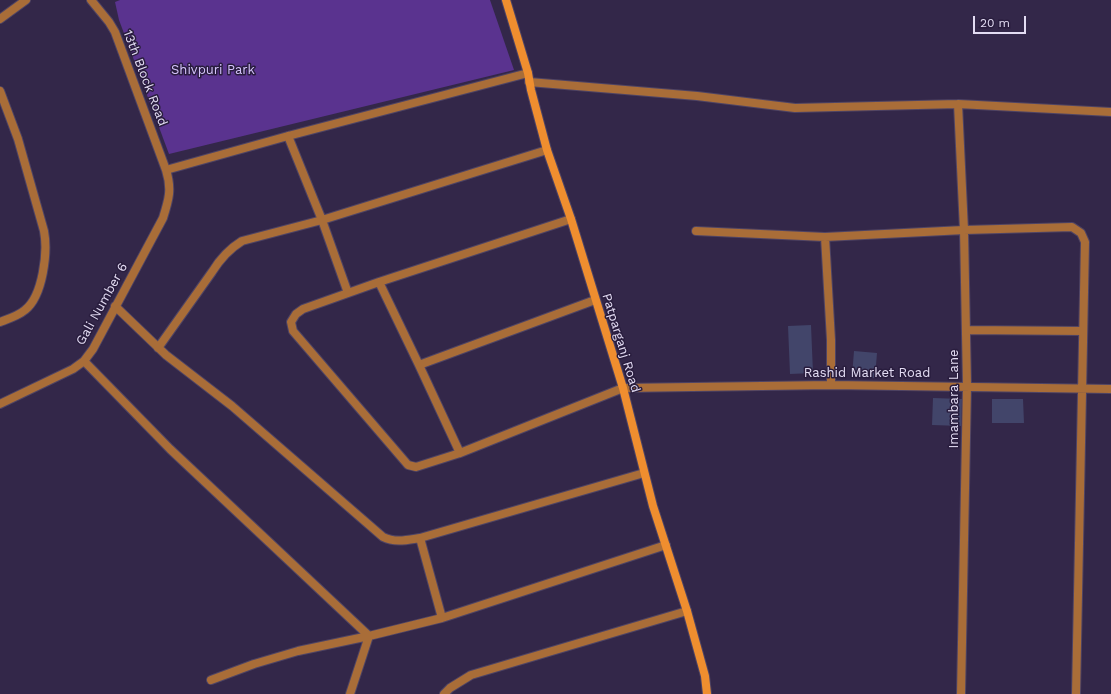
<!DOCTYPE html>
<html>
<head>
<meta charset="utf-8">
<style>
  body { margin:0 }
  #map { position:relative; width:1111px; height:694px; overflow:hidden; background:#332749; font-family:"Work Sans",sans-serif }
  canvas { display:block }
  .scale { position:absolute; left:973px; top:16px; width:53px; height:18px; box-sizing:border-box; border:2px solid #e3dcf3; border-top:0; padding-left:5px; font-size:12px; line-height:14px; white-space:nowrap; color:#e3dcf3; -webkit-text-stroke:3px #291d3e; paint-order:stroke }
</style>
</head>
<body>
<div id="map">
<canvas width="1111" height="694"></canvas>
<div class="scale">20 m</div>
</div>
<script>
const context = document.querySelector('canvas').getContext('2d');
context.lineJoin = 'round';
function fillPath(path, color) { context.fillStyle = color; context.fill(path, 'evenodd'); }
function stroke(path, color, width, dash) { context.strokeStyle = color; context.lineWidth = width; context.lineCap = dash ? 'butt' : 'round'; context.setLineDash(dash || []); context.stroke(path); }
function drawText(font, color, halo, rows, align = 'center') {
  context.font = font + ' "Work Sans",sans-serif'; context.lineWidth = 3; context.setLineDash([]); context.textBaseline = 'middle'; context.strokeStyle = halo; context.fillStyle = color; for (const [text, x, y, turn = 0] of rows) {
    context.save(); context.translate(x, y); context.rotate((+turn || 0) * Math.PI / 180); context.textAlign = isNaN(turn) ? turn : align; if (halo) context.strokeText(text, 0, 0); context.fillText(text, 0, 0); context.restore();
  }
}
fillPath(new Path2D(`
  M120 0H490L514 70 169 154 119 20 115 2Z`), '#5a338f');
fillPath(new Path2D(`
  M811 325 813 373 790 374 788 326Z
  M854 351 877 353 875 378 852 376Z
  M933 398 962 399 961 426 932 425Z
  M992 399H1023L1024 423H992Z`), '#42456a');
const street = new Path2D(`
  M0 19 26 0
  M529 82 697 96 795 108 958 104 1111 112
  M0 91 18 139 44 231C48 252 43 296 25 310 18 316 8 319 0 322
  M958 104 964 230 967 386 961 694
  M288 136 322 220 348 293
  M166 170 288 136 528 73
  M571 219 379 282 303 309 296 314 291 322 293 331 408 465 416 467 460 453 623 388 831 385 1111 389
  M696 231 825 237 964 230 1072 227 1081 233 1085 242 1076 694
  M825 237 831 340V385
  M379 282 419 365 460 453
  M115 306 166 355 232 406 383 537C395 543 407 540 420 538L644 473
  M966 330 1083 331
  M158 348 212 272C220 259 229 249 242 241L322 220 547 150
  M84 361 170 449 369 636 350 694
  M419 365 595 300
  M0 404 73 369 84 361 93 349 163 218C169 199 172 189 166 170L115 32 109 22 91 0
  M420 538 442 618
  M211 680 254 664 298 651 369 636 442 618 666 545
  M444 694 450 688 471 675 687 611`);
const secondary = new Path2D(`
  M506 0 528 73 531 90 547 150 571 219 623 388 653 506 687 611 705 676 707 694`);
stroke(street, '#4f4464', 10);
stroke(secondary, '#4f4464', 10);
stroke(street, '#a96d38', 8);
stroke(secondary, '#ef8e2f', 8);
drawText('13px', '#d5c3fb', '#291d3e', [
  ["Shivpuri Park",213,70]
]);
drawText('13px', '#e3dcf3', '#291d3e', [
  ["13th Block Road",145,78,69],
  ["Gali Number 6",102,304,-61],
  ["Patparganj Road",621,343,73],
  ["Rashid Market Road",867,373],
  ["Imambara Lane",954,399,-90]
]);
</script>
</body>
</html>
